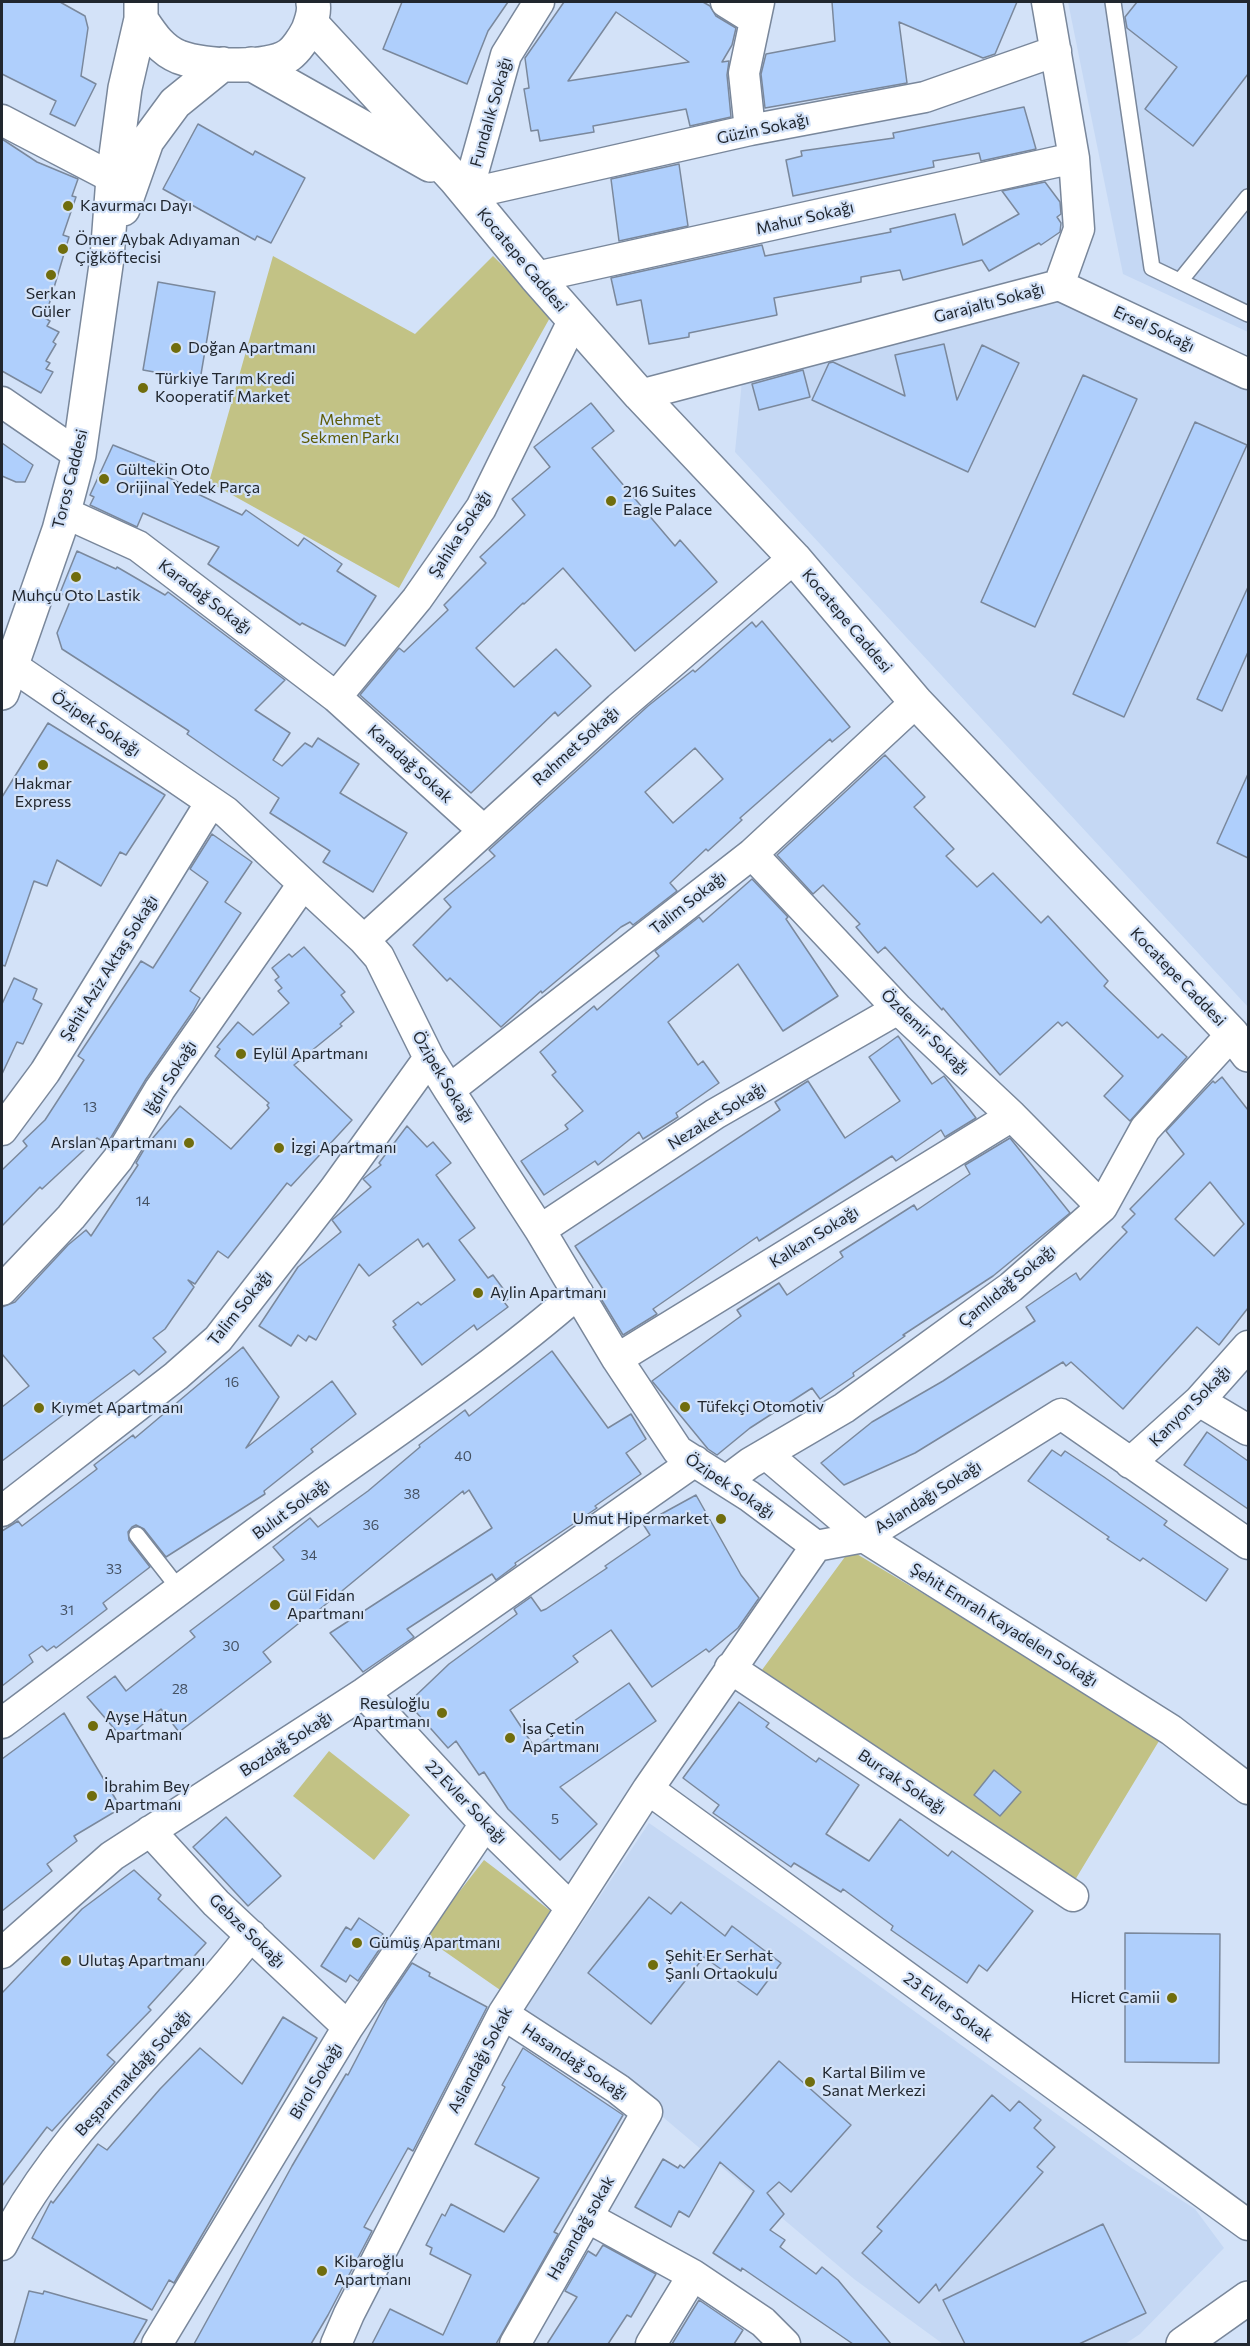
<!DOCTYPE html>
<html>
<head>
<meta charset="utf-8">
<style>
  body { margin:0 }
  #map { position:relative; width:1250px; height:2346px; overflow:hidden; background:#d3e2f8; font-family:Commissioner,sans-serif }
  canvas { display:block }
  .frame { position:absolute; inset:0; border:3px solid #21272f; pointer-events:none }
</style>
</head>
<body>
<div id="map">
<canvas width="1250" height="2346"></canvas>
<div class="frame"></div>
</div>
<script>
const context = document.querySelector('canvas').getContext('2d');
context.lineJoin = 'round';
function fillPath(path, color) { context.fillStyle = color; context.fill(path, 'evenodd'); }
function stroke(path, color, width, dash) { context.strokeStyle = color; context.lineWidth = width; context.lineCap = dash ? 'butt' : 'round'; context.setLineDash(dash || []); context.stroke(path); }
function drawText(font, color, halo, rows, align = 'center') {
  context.font = font + ' Commissioner,sans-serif'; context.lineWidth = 4.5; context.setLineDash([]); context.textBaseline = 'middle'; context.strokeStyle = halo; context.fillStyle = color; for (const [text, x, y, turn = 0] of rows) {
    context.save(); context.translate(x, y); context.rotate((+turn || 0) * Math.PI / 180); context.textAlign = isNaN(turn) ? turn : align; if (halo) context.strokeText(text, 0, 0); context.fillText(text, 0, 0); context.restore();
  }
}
fillPath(new Path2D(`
  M1068 2H1248V332L1123 274Z
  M1054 300 1248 390V1007L735 452 743 371Z
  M649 1823 784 1917 1130 2167 1195 2209 1224 2248 1140 2334 1125 2344H943L854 2279 657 2112 522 2013Z`), '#c5d8f4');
fillPath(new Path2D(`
  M273 256 415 334 493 256 552 314 399 588 209 482Z
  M850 1550 1162 1736 1072 1885 759 1674Z
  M329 1751 410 1815 374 1860 293 1796Z
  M484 1860 552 1912 503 1992 424 1937Z`), '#c2c285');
const building = new Path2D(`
  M2 2H60L85 16 88 28 81 76 96 84 75 126 50 114 56 101 2 74Z
  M402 2H508L488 31 467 84 383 49Z
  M564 2H703L710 6 716 16 736 28 732 45 722 62 729 61 727 75 731 117 690 126 686 109 593 126 594 132 540 141 538 130 531 131 524 89 529 88 525 58ZM616 12 689 62 568 81Z
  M832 2H1017L995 54 983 58 899 22 907 83 765 108 761 74 766 54 835 41Z
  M1137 2H1248V74L1193 146 1145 109 1177 67 1127 28 1125 17Z
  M1024 107 1036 149 981 161 979 153 933 161 934 167 793 196 786 160 802 156 801 151 894 138 893 133Z
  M198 124 253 155 255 151 305 178 271 243 257 236 255 240 163 189Z
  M2 139 37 162 78 179 72 196 76 197 63 235 69 237 45 318 50 321 47 326 59 332 53 342 56 344 46 361 50 363 46 369 53 372 41 393 2 371Z
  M679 164 688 226 619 241 611 179Z
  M1045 182 1060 202 1061 214 1057 217 1061 223 1060 232 1041 245 1039 243 989 271 982 260 903 280 900 270 861 277V282L774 298 777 315 689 333V337L649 344 641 300 617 305 611 278 762 245 765 256 891 232 890 229 955 214 963 245 1019 214 1002 191Z
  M158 282 215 292 200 380 143 370Z
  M944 344 957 400 982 345 1019 363 968 472 812 400 829 363 833 362 905 396 895 355Z
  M803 370 810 397 759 410 752 384Z
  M1083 375 1137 399 1035 627 981 602Z
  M591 403 614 431 592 448 675 546 680 540 717 582 635 651 563 568 524 604 523 603 476 648 514 687 556 649 591 686 558 716 555 712 471 793 360 695 399 648 404 652 448 610 444 605 486 563 480 557 525 515 512 499 550 467 534 447Z
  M1195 422 1247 445 1124 717 1073 694Z
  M2 443 33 465 25 482H16L2 476Z
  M113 445 163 465 159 473 182 484 181 486 242 515 246 510 298 546 304 538 342 564 337 571 376 596 345 646 302 623 300 625 208 564 219 547 143 513 137 527 90 505 94 497 90 495Z
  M77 551 116 569 117 567 165 595 168 592 285 680 255 710 290 733 273 760 282 766 305 743 312 747 318 738 359 764 340 793 407 833 373 892 323 862 330 851 270 813 279 798 187 734 189 731 62 649 57 633 71 599 60 593Z
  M1248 587V652L1222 711 1197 699Z
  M762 621 850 727 832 742 830 739 740 818 742 820 708 851 706 849 670 883 677 891 633 925 630 922 621 927 542 993 541 991 501 1027 450 978 447 981 413 945 451 907 444 899 495 856 489 850 648 706 693 670 695 672 752 622 756 627ZM695 748 723 779 673 823 645 792Z
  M48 723 165 795 126 855 120 852 101 886 57 860 47 886 34 881 5 966 2 965V797Z
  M885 755 925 797 914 807 954 849 946 856 977 887 993 873 1041 923 1048 916 1108 981 1104 986 1158 1038 1162 1034 1187 1057 1130 1121 1104 1096 1123 1076 1067 1022 1062 1026 1058 1022 1000 1075 943 1008 942 1010 885 947 878 953 856 927 860 924 823 885 813 894 777 855Z
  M1248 774V858L1217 843Z
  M212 834 252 862 225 902 241 913 190 991 200 998 193 1011 146 1079 107 1144 97 1138 42 1189 40 1187 2 1226V1170L27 1146 23 1141 45 1120 84 1060 78 1056 141 961 153 968 208 882 190 869Z
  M752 879 788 917 786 919 838 996 783 1031 738 964 668 1022 698 1065 703 1061 719 1083 676 1113 678 1117 643 1139 639 1132 598 1165 595 1161 544 1195 521 1161 568 1129 565 1125 583 1111 552 1075 556 1072 540 1052 594 1006 597 1010 659 956 655 951 699 917 703 922Z
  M304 947 345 992 341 995 354 1012 340 1024 342 1026 294 1065 352 1120 291 1186 287 1183 228 1258 218 1251 195 1284 188 1280 194 1287 165 1329 153 1338 166 1352 139 1375 134 1370 79 1411 75 1406 2 1461V1407L29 1386 2 1354V1307L15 1302 68 1245 86 1230 91 1236 138 1165 136 1163 146 1146 180 1106 231 1149 269 1108 267 1105 269 1103 215 1056 220 1049 217 1047 238 1022 253 1035 289 1003 278 991 282 988 275 980 279 977 272 968 289 954 292 957Z
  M14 978 37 989 33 999 42 1004 23 1044 17 1042 2 1074V1004Z
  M898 1036 932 1084 944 1076 976 1118 945 1137 941 1130 896 1161 892 1156 759 1241 757 1237 653 1309 657 1314 623 1335 600 1297 606 1294 575 1246 780 1110 775 1102 808 1081 845 1138 900 1101 869 1057Z
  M1222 1077 1248 1110V1308L1219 1345 1197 1327 1123 1409 1071 1362 1066 1366 1063 1362 915 1453 844 1485 821 1463 872 1422 943 1381 1035 1321 1026 1307 1076 1273 1080 1280 1127 1232 1122 1227 1135 1214 1130 1209 1184 1154 1166 1131 1213 1081 1215 1083ZM1210 1182 1244 1224 1214 1256 1175 1219Z
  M407 1126 427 1147 433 1142 451 1163 436 1175 475 1228 459 1240 488 1278 493 1275 510 1298 504 1302 508 1307 477 1330 474 1325 422 1365 393 1327 396 1325 393 1321 418 1302 421 1305 455 1280 428 1243 423 1247 418 1239 369 1276 359 1264 316 1340 309 1336 306 1341 298 1335 291 1346 259 1326 298 1267 341 1232 332 1220 371 1187 363 1179 381 1165 379 1163Z
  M1010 1138 1070 1213 993 1276 903 1335 905 1336 853 1373 854 1376 820 1399 812 1388 750 1428 717 1455 708 1449 652 1381 741 1316 737 1310 779 1283 787 1295 843 1257 840 1252 914 1205 917 1210 970 1174 965 1165Z
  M243 1347 279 1397 246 1448 332 1381 356 1414 311 1449 313 1452 264 1491 265 1494 166 1557 144 1529 136 1525 132 1527 128 1532 129 1540 150 1567 103 1603 107 1609 56 1648 54 1646 47 1651 42 1646 29 1655 33 1662 2 1686V1531L18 1521 22 1526 97 1469 94 1465 133 1435 135 1438Z
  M552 1351 608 1428 631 1414 646 1439 626 1453 641 1474 595 1506 597 1508 515 1563 516 1565 496 1580 492 1574 407 1629 414 1637 363 1672 330 1633 492 1528 469 1490 464 1494 463 1491 314 1614 313 1612 263 1652 271 1662 179 1732 161 1709 124 1740 87 1697 115 1676 126 1691 195 1637 190 1631 284 1560 273 1547 310 1518 318 1527 368 1491 420 1447 419 1445 465 1410 469 1416Z
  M1207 1432 1248 1461V1509L1184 1465Z
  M1052 1450 1061 1456 1065 1451 1104 1477 1167 1521 1164 1525 1228 1569 1206 1601 1143 1558 1140 1561 1107 1539 1109 1537 1028 1481Z
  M696 1495 741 1575 759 1598 738 1628 709 1652 706 1649 652 1687 611 1630 573 1656 578 1662 510 1710 535 1748 629 1683 656 1721 560 1787 597 1824 560 1860 508 1809 484 1772 479 1775 456 1741 448 1748 408 1703 449 1664 517 1614 514 1609 531 1597 541 1611 546 1609 607 1568 605 1566 650 1535 643 1524Z
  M739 1702 769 1723 766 1727 816 1762 819 1758 859 1785 826 1834 869 1861 900 1819 948 1856 952 1851 1033 1911 987 1971 979 1965 967 1983 891 1930 893 1926 843 1889 841 1892 794 1863 791 1867 713 1813 719 1805 683 1778Z
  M64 1713 121 1808 74 1836 77 1841 47 1864 52 1871 2 1911V1759Z
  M994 1770 1021 1792 1000 1816 974 1795Z
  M226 1817 281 1876 248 1906 193 1847Z
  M134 1870 161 1895 158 1899 206 1943 148 2007 151 2010 107 2055 115 2062 52 2131 47 2127 2 2186V1993L82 1909Z
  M649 1897 671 1914 681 1902 725 1936 732 1926 781 1963 757 1995 704 1957 651 2024 588 1973Z
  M359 1918 383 1934 376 1944 381 1947 358 1981 350 1975 346 1982 321 1966 346 1927 351 1930Z
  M1125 1933 1220 1934 1219 2063 1125 2062Z
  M412 1963 430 1973 429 1976 487 2007 413 2151 408 2148 364 2227 372 2231 328 2315 311 2344H194L292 2166 346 2074 348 2075 387 2000Z
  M283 2017 317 2038 174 2283 169 2280 152 2310 32 2238 51 2201 53 2203 98 2144 107 2150 160 2089 200 2048 242 2084Z
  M523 2048 623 2115 554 2232 558 2234 496 2344H372L390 2309 443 2335 471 2275 430 2254 432 2248 426 2245 442 2214 445 2216 451 2204 504 2232 539 2178 475 2144 505 2087 502 2085Z
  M779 2061 851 2125 791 2192 779 2182 767 2193 784 2214 770 2230 785 2240 780 2247 816 2274 822 2267 838 2280 891 2344H853L742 2268 741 2271 713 2253 754 2191 720 2162 689 2217 679 2211 671 2227 635 2207 663 2159 678 2168 680 2165 684 2168Z
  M992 2095 1010 2111 1019 2101 1041 2120 1034 2128 1055 2147 1037 2167 1043 2172 939 2291 936 2284 919 2303 862 2253 882 2231 877 2227Z
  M1103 2224 1146 2313 1079 2344H965L943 2300Z
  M603 2245 656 2274 631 2317 627 2315 608 2344H547L577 2297 565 2291 588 2251 596 2256Z
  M29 2291 43 2294 44 2291 147 2320 133 2344H14Z
  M699 2300 743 2330 734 2344H672Z`);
fillPath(building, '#afcffc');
stroke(building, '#7a889c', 1.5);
const lane = new Path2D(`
  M1113 2 1152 268 1248 314
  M1180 281 1248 197
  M137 1535 180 1590`);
const street = new Path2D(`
  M539 2 506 55 467 194 750 130 925 97 1056 51
  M726 2 755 20
  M2 120 113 178
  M750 130 744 73 759 2
  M536 277 1074 158
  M1059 285 1248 374
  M640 395 1059 285 1079 229 1074 158 1047 2
  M2 402 79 455
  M63 512 138 546 336 697 483 830
  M2 659 226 812 364 940 379 957 429 1058 449 1090 540 1230 617 1359 678 1451 749 1496 816 1546
  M336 697 417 599 481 508 573 321
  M752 854 898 1009 1012 1116 1102 1207
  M364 940 619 708 794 558
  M449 1090 752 854 916 702
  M2 1130 45 1072 211 802
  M540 1230 715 1114 898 1009
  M2 1290 71 1217 118 1159 160 1089 303 884
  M617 1359 1012 1116
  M1199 1401 1248 1430
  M766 1454 864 1537 1171 1730 1248 1789
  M1130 1463 1199 1401 1248 1346
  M726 1481 750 1463 844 1408 923 1351 1011 1287 1102 1207 1145 1129 1232 1034
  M2 1511 176 1376 218 1339 334 1190 429 1058
  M730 1668 1073 1896
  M364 1693 485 1824 571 1908
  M2 1723C109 1643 215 1562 323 1484 410 1422 498 1363 578 1293
  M648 1789 1248 2225
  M150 1831 216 1903 348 2027
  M2 1953 112 1856 364 1693 695 1461
  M503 2014 618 2089 647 2112 515 2344
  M587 2217 693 2275 651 2344
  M2 2245C62 2126 170 2040 251 1935
  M693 2275 763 2322 785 2344
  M157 2344 348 2027 485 1824
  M336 2344 349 2314 503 2014 648 1789 816 1546 864 1537 1061 1414 1248 1544`);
const secondary = new Path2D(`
  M141 19C151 34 161 50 179 57 204 66 267 70 289 55 296 50 304 38 308 30 311 22 315 12 313 3
  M311 23 455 179 536 277 640 395 794 558 916 702 1232 1034 1248 1055
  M251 64 430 165
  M123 209 147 141 175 103 223 64
  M2 693 59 530 79 455 107 258 113 178 125 88 141 19V2
  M1183 2344 1248 2298`);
stroke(lane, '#79879b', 18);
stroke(street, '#79879b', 33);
stroke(secondary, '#79879b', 36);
stroke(lane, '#fff', 15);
stroke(street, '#fff', 30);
stroke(secondary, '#fff', 33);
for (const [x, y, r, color] of [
  [68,206,6,"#706d0d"],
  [63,249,6,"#706d0d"],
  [51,275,6,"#706d0d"],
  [176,348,6,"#706d0d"],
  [143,388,6,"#706d0d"],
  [104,479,6,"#706d0d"],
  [611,501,6,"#706d0d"],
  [76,577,6,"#706d0d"],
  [43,765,6,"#706d0d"],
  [241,1054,6,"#706d0d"],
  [189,1143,6,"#706d0d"],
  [279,1148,6,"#706d0d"],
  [478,1293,6,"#706d0d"],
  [685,1407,6,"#706d0d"],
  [39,1408,6,"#706d0d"],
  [721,1519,6,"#706d0d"],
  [275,1605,6,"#706d0d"],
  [442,1713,6,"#706d0d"],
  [93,1726,6,"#706d0d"],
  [510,1738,6,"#706d0d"],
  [92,1796,6,"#706d0d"],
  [357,1943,6,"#706d0d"],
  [66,1961,6,"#706d0d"],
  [653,1965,6,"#706d0d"],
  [1172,1998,6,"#706d0d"],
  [810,2082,6,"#706d0d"],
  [322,2271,6,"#706d0d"]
]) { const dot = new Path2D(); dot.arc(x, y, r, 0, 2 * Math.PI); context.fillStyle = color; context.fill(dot); stroke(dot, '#d3e2f8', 2); }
drawText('14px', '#445162', null, [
  ["13",90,1107],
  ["14",143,1201],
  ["16",232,1382],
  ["40",463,1456],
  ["38",412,1494],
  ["36",371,1525],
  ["34",309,1555],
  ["33",114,1569],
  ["31",67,1610],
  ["30",231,1646],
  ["28",180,1689],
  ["5",555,1819]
]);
drawText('16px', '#21272f', '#d3e2f8', [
  ["Fundalık Sokağı",491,112,-74],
  ["Güzin Sokağı",763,129,-12],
  ["Mahur Sokağı",805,218,-13],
  ["Kocatepe Caddesi",522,260,50],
  ["Garajaltı Sokağı",989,303,-15],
  ["Ersel Sokağı",1154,329,25],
  ["Toros Caddesi",70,479,-76],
  ["Şahika Sokağı",460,534,-57],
  ["Karadağ Sokağı",205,597,37],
  ["Kocatepe Caddesi",847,621,50],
  ["Özipek Sokağı",96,724,34],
  ["Rahmet Sokağı",576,746,-42],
  ["Karadağ Sokak",410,764,42],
  ["Talim Sokağı",688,903,-38],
  ["Şehit Aziz Aktaş Sokağı",109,968,-58],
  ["Kocatepe Caddesi",1178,977,46],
  ["Özdemir Sokağı",925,1032,44],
  ["Özipek Sokağı",443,1077,59],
  ["Iğdır Sokağı",170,1078,-58],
  ["Nezaket Sokağı",717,1116,-32],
  ["Kalkan Sokağı",814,1237,-32],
  ["Çamlıdağ Sokağı",1007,1286,-39],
  ["Talim Sokağı",240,1308,-51],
  ["Kanyon Sokağı",1190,1406,-45],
  ["Özipek Sokağı",730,1486,34],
  ["Aslandağı Sokağı",928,1497,-32],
  ["Bulut Sokağı",291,1509,-36],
  ["Şehit Emrah Kayadelen Sokağı",1004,1625,32],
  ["Bozdağ Sokağı",286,1744,-33],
  ["Burçak Sokağı",902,1782,34],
  ["22 Evler Sokağı",466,1802,46],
  ["Gebze Sokağı",247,1931,44],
  ["23 Evler Sokak",948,2007,36],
  ["Aslandağı Sokak",480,2060,-62],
  ["Hasandağ Sokağı",575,2062,34],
  ["Beşparmakdağı Sokağı",133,2073,-48],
  ["Birol Sokağı",316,2081,-59],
  ["Hasandağ sokak",581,2228,-60]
]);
drawText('16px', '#21272f', '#d3e2f8', [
  ["Kavurmacı Dayı",80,206],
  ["Ömer Aybak Adıyaman",75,240],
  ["Çiğköftecisi",75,258],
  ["Serkan",51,294,"center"],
  ["Güler",51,312,"center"],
  ["Doğan Apartmanı",188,348],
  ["Türkiye Tarım Kredi",155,379],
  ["Kooperatif Market",155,397],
  ["Gültekin Oto",116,470],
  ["Orijinal Yedek Parça",116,488],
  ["216 Suites",623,492],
  ["Eagle Palace",623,510],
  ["Muhçu Oto Lastik",76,596,"center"],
  ["Hakmar",43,784,"center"],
  ["Express",43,802,"center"],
  ["Eylül Apartmanı",253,1054],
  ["Arslan Apartmanı",177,1143,"right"],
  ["İzgi Apartmanı",291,1148],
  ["Aylin Apartmanı",490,1293],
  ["Tüfekçi Otomotiv",697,1407],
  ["Kıymet Apartmanı",51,1408],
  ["Umut Hipermarket",709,1519,"right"],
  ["Gül Fidan",287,1596],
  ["Apartmanı",287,1614],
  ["Resuloğlu",430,1704,"right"],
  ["Apartmanı",430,1722,"right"],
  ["Ayşe Hatun",105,1717],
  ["Apartmanı",105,1735],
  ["İsa Çetin",522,1729],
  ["Apartmanı",522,1747],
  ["İbrahim Bey",104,1787],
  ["Apartmanı",104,1805],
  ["Gümüş Apartmanı",369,1943],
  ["Şehit Er Serhat",665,1956],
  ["Şanlı Ortaokulu",665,1974],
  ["Ulutaş Apartmanı",78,1961],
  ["Hicret Camii",1160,1998,"right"],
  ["Kartal Bilim ve",822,2073],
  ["Sanat Merkezi",822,2091],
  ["Kibaroğlu",334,2262],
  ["Apartmanı",334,2280]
], 'left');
drawText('16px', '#5d5b06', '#d3e2f8', [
  ["Mehmet",350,420],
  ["Sekmen Parkı",350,438]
]);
</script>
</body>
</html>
